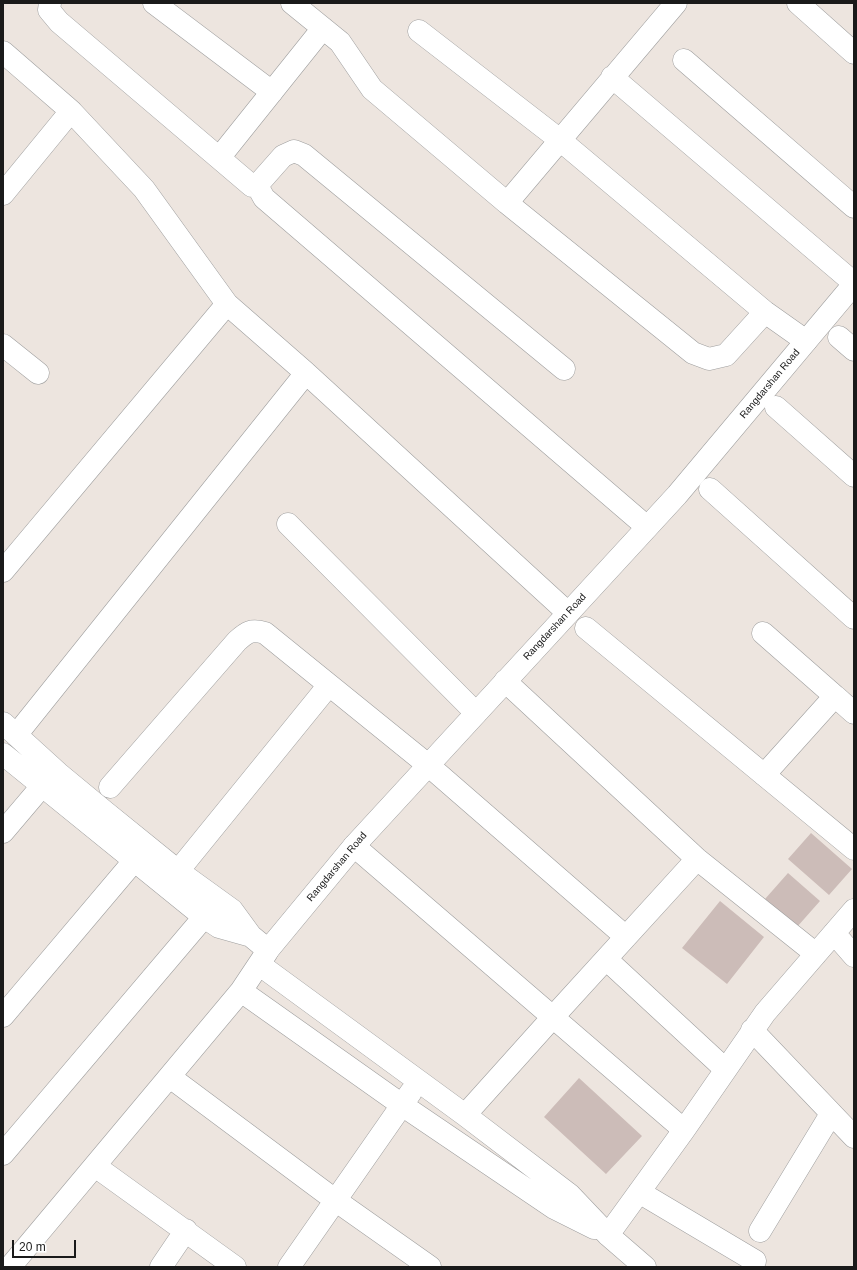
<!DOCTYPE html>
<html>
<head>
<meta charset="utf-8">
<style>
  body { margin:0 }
  #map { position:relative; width:857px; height:1270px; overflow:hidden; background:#ede5df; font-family:Arial,sans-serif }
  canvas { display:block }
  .frame { position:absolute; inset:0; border:4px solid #1a1a1a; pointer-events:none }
  .scale { position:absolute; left:12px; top:1240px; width:64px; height:18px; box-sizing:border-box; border:2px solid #1a1a1a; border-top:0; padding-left:5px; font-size:12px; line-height:14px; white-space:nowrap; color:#1a1a1a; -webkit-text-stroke:3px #fff; paint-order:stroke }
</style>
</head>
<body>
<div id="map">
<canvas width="857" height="1270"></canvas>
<div class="frame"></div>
<div class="scale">20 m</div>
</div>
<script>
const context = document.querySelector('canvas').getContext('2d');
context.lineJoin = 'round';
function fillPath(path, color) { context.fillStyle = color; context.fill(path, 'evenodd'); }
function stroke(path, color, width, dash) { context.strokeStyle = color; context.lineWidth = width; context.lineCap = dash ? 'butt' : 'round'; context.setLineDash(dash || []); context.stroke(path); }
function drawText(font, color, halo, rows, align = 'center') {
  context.font = font + ' Arial,sans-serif'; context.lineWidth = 4; context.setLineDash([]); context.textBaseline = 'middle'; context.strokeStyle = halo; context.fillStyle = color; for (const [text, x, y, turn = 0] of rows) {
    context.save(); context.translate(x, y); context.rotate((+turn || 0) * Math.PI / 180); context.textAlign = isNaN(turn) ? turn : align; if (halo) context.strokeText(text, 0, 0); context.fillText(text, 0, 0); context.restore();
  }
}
fillPath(new Path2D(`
  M811 833 852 869 829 895 788 859Z
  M788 873 820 901 797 927 765 899Z
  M720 901 764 937 727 984 682 948Z
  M579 1078 642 1136 606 1174 544 1117Z`), '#ccbcb8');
const minor = new Path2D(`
  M50 3 49 10 59 22 252 186
  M154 3 272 92
  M292 3 340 42 372 89 507 203 693 353 709 359 726 355 765 312
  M798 3 854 53
  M419 31 560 140 765 312 806 341
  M3 52 71 111 144 189 227 304 306 373 568 613
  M684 60 854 207
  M612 77 854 283
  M219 158 323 28
  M3 194 71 111
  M507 203 676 3
  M839 337 854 350
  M3 345 38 373
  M564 369 304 155 294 151 283 156 260 182 259 189 264 198 647 527
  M776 407 854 476
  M710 489 854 618
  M288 524 476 713
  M3 571 227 304
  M586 628 854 849
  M763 633 837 698
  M505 681 697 859 816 954
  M17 734 306 373
  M764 775 835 696 854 713
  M110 787 237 641C247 632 251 629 265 633L428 765 626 937
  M3 832 42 786
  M354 846 684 1130
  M178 871 329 685
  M834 933 854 956
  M606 959 725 1069
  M260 965 465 1115 570 1195 608 1235 645 1267
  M241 991 402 1105 554 1208 594 1228
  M3 1016 134 861
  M752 1030 854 1137
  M170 1077 335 1200 430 1267
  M465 1115 553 1017 697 859
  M3 1154 204 917
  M95 1166 235 1267
  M639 1192 755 1261
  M760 1231 831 1114
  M608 1235 684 1130 765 1013 854 910
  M10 1267 241 991 267 952
  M161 1267 186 1230
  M289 1267 411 1092`);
const tertiary = new Path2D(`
  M3 723 58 773 104 811 178 871 232 910 251 936 268 950 354 846 677 495 854 284
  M3 754 204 917 219 927 251 936`);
stroke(minor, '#9e9e9e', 23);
stroke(tertiary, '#9e9e9e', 23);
stroke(minor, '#fff', 22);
stroke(tertiary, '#fff', 22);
drawText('10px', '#1a1a1a', '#fff', [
  ["Rangdarshan Road",770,384,-50],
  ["Rangdarshan Road",555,627,-47],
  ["Rangdarshan Road",337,867,-50]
]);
</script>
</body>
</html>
